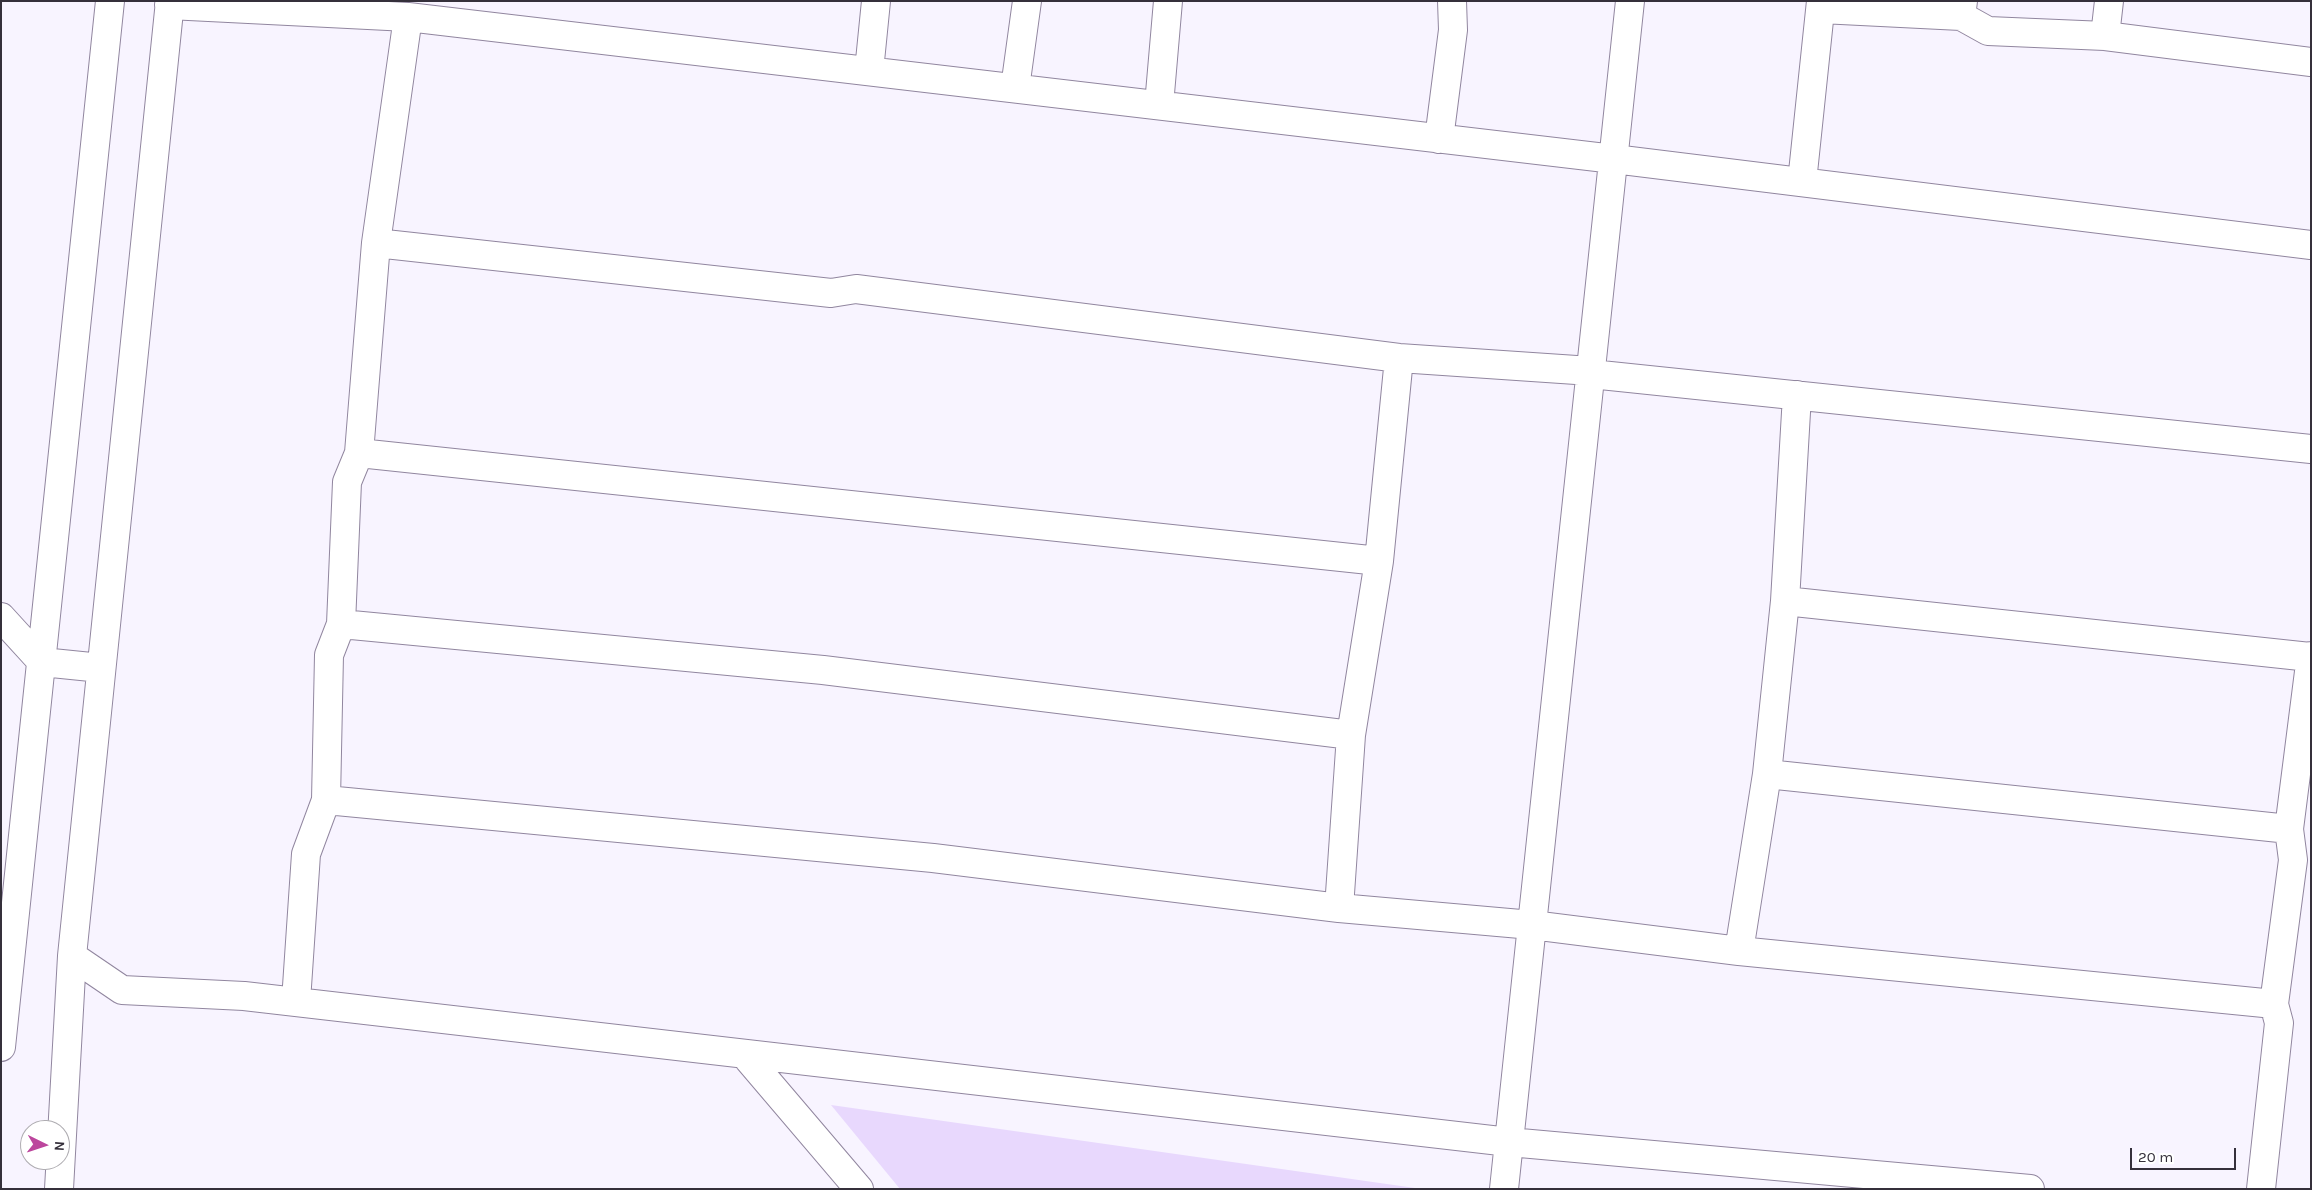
<!DOCTYPE html>
<html>
<head>
<meta charset="utf-8">
<style>
  body { margin:0 }
  #map { position:relative; width:2312px; height:1190px; overflow:hidden; background:#f8f4ff; font-family:Karla,sans-serif }
  canvas { display:block }
  .frame { position:absolute; inset:0; border:2px solid #35303b; pointer-events:none }
  .north { position:absolute; left:20px; top:1120px; width:50px; height:50px; box-sizing:border-box; background:#fff; border:1px solid #aeacb1; border-radius:50%; rotate:94deg; font-size:14px; font-weight:700; line-height:20px; text-align:center; color:#35303b }
  .north::after { content:''; display:block; margin:auto; width:18px; height:22px; background:#bc469d; clip-path:polygon(50% 0,100% 100%,50% 72%,0 100%) }
  .scale { position:absolute; left:2130px; top:1148px; width:106px; height:22px; box-sizing:border-box; border:2px solid #35303b; border-top:0; padding-left:6px; font-size:15px; line-height:18px; white-space:nowrap; color:#35303b; -webkit-text-stroke:4px #fff; paint-order:stroke }
</style>
</head>
<body>
<div id="map">
<canvas width="2312" height="1190"></canvas>
<div class="frame"></div>
<div class="north">N</div>
<div class="scale">20 m</div>
</div>
<script>
const context = document.querySelector('canvas').getContext('2d');
context.lineJoin = 'round';
function fillPath(path, color) { context.fillStyle = color; context.fill(path, 'evenodd'); }
function stroke(path, color, width, dash) { context.strokeStyle = color; context.lineWidth = width; context.lineCap = dash ? 'butt' : 'round'; context.setLineDash(dash || []); context.stroke(path); }
fillPath(new Path2D(`
  M831 1105 1422 1189H900Z`), '#e8d8fd');
const street = new Path2D(`
  M169 5 408 17 1614 159 2311 245
  M1821 9 1961 16 1963 1
  M1961 16 1988 31 2105 36 2311 62
  M408 17 376 243 359 453 1379 561
  M2105 36 2109 1
  M869 71 876 1
  M1015 88 1027 1
  M1159 105 1168 1
  M1439 139 1453 30 1452 1
  M1802 182 1821 1
  M376 243 831 293 856 289 1399 358 1591 371V374L2311 449
  M1785 601 2310 657
  M1 617 42 662 101 668
  M341 624 823 670 1351 735
  M1767 774 2289 829 2311 656
  M326 800 933 858 1339 908 1532 925 1739 951 2274 1004
  M1339 908 1351 735 1379 561 1399 358
  M1739 951 1767 774 1785 601 1797 395
  M72 956 122 990 244 996 1509 1142 2030 1189
  M296 1001 306 854 326 800 329 655 341 624 347 482 359 453
  M1 1047 110 1
  M744 1054 859 1189
  M59 1189 72 956 170 1
  M1504 1189 1630 1
  M2261 1189 2279 1023 2274 1004 2293 860 2289 829`);
stroke(street, '#91869f', 30);
stroke(street, '#fff', 28);
</script>
</body>
</html>
